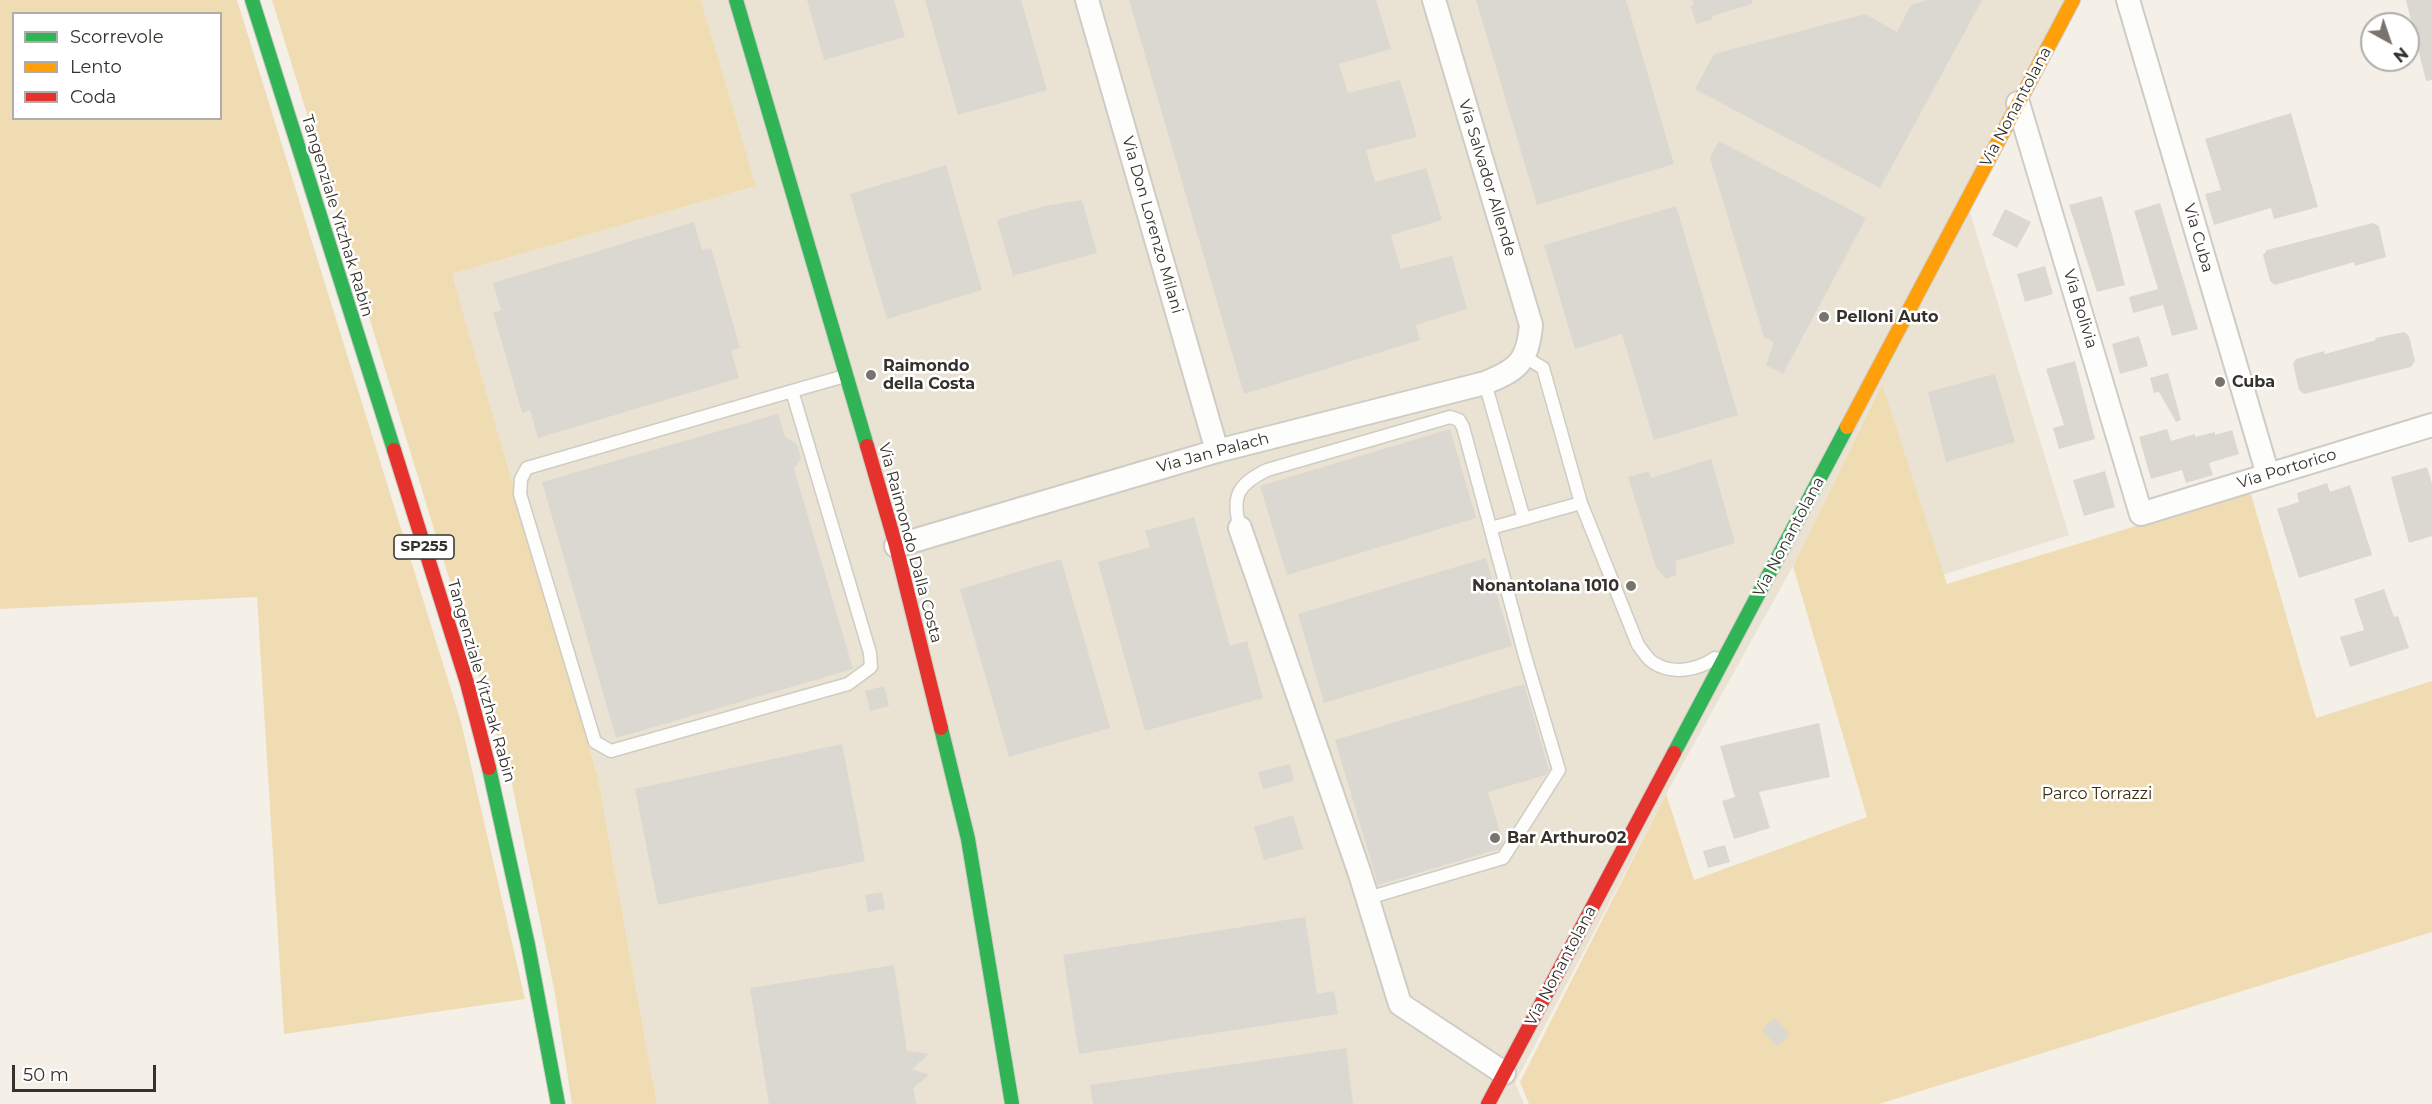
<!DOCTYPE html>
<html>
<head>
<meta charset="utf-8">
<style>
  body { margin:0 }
  #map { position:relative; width:2432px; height:1104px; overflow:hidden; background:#f4f0e7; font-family:Montserrat,sans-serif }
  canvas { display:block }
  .legend { position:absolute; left:12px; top:12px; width:210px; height:108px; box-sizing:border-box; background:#fff; border:2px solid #aeadab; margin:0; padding:8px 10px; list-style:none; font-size:18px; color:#35322c }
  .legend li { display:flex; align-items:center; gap:12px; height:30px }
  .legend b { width:30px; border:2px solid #aeadab }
  .north { position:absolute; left:2360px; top:12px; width:60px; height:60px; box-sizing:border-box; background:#fff; border:2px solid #aeadab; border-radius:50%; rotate:140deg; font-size:16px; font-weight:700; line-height:24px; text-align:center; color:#35322c }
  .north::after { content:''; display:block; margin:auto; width:21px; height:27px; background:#78746d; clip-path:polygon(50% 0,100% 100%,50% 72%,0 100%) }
  .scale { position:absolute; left:12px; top:1065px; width:144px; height:27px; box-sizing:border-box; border:3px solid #35322c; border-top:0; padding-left:8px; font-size:18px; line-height:21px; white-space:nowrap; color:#35322c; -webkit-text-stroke:4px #fff; paint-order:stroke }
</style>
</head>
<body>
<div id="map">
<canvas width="2432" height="1104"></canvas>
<ul class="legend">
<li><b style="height:8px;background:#30b455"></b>Scorrevole</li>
<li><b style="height:8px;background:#ff9f0a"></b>Lento</li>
<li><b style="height:8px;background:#e5322d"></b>Coda</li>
</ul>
<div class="north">N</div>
<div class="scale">50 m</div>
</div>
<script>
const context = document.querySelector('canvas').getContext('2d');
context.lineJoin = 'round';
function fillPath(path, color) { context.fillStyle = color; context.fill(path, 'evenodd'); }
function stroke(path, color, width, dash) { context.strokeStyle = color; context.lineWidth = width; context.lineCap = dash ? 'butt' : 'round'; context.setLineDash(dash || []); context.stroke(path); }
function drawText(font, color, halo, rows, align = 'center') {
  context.font = font + ' Montserrat,sans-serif'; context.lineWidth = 5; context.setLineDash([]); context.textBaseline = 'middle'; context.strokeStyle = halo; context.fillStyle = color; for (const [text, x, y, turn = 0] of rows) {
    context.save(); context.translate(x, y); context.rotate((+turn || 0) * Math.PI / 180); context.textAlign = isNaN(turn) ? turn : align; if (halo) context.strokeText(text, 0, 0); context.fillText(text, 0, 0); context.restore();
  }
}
fillPath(new Path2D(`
  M701 0H2065L1969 209 2069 535 1942 575 1881 385 1793 566 1666 794 1515 1083 1524 1104H657L598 778 452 274 756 186Z`), '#eae3d3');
fillPath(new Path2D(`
  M0 0H237L461 722 525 999 284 1034 257 597 0 609ZM14 14H220V118H14Z
  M272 0H701L756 186 452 274 598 778 657 1104H572L555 994 512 784Z
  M1882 384 1947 584 2250 491 2316 718 2432 681V932L1879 1104H1529L1520 1082 1666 794 1694 880 1867 817 1793 566Z`), '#efdcb3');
fillPath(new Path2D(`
  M807 0H894L905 37 824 60Z
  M925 0H1021L1047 90 958 115Z
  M1129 0H1376L1391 49 1339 64 1348 93 1400 80 1417 137 1366 150 1375 182 1426 168 1442 220 1391 235 1396 254 1401 269 1452 256 1467 309 1416 325 1420 340 1244 394Z
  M1476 0H1626L1674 164 1537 205Z
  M1692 0H1752V4L1712 16 1713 19 1696 24 1691 6 1694 5Z
  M1927 0H1982L1880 188 1695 89 1714 54 1865 14 1897 32 1911 5Z
  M2406 0H2432V80L2426 81Z
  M2291 113 2318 207 2274 219 2271 208 2214 225 2205 194 2221 190 2205 139Z
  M1719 141 1866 218 1783 374 1766 365 1774 342 1764 337 1710 158Z
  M946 165 982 290 887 319 850 194Z
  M2102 196 2125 285 2097 292 2069 205Z
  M1082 200 1097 253 1013 276 997 220 1045 206Z
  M2160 203 2198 329 2172 336 2163 305 2133 313 2129 297 2158 289 2134 211Z
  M1676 206 1738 415 1654 440 1622 334 1575 349 1544 245Z
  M2005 209 2031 222 2017 248 1992 235Z
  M694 222 702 250 711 248 726 299 740 348 731 350 739 378 538 438 530 410 522 413 508 363 493 313 501 310 493 283Z
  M2373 223 2379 226 2386 257 2355 266 2354 262 2275 285 2270 281 2263 255 2267 250Z
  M2045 266 2053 294 2025 302 2017 274Z
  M2404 332 2409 336 2415 361 2411 367 2304 394 2299 390 2293 364 2296 359 2324 351 2325 354 2376 340 2375 338Z
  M2139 336 2148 366 2120 374 2112 344Z
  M2075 361 2095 439 2059 449 2053 428 2064 425 2046 369Z
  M2168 373 2181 420 2176 422 2159 392 2154 393 2150 378Z
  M1995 374 2015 442 1946 462 1928 392Z
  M778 414 785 437 797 444 801 458 794 469 853 669 616 738 542 482Z
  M1450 429 1476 518 1287 575 1260 486Z
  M2167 429 2171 441 2195 434V437L2215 432V435L2232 430 2239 454 2209 463 2213 475 2186 483 2182 470 2151 479 2139 437Z
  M1711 459 1735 543 1676 561V575L1666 579 1656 567 1628 477 1649 471 1651 478Z
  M2427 467 2432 484V536L2409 543 2391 477Z
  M2105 471 2115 507 2084 516 2073 480Z
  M2327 483 2330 492 2350 485 2372 555 2299 578 2277 509 2299 502 2297 493Z
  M1194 517 1230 646 1247 641 1263 698 1145 731 1098 562 1150 547 1145 531Z
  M1486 558 1512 646 1324 703 1298 614Z
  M1061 559 1110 728 1009 757 960 589Z
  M2384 589 2394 617 2398 616 2409 648 2350 667 2340 637 2364 630 2354 599Z
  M1524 684 1549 770 1546 775 1488 792 1503 842 1499 849 1378 885 1335 740Z
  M884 686 889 706 870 711 865 691Z
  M1819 723 1830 777 1759 792 1770 828 1734 839 1722 801 1735 797 1720 746Z
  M842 744 865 861 658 905 635 789Z
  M1290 764 1294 781 1263 789 1258 772Z
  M1293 815 1303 849 1264 860 1254 827Z
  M1725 845 1730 862 1708 868 1703 851Z
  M882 892 885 909 868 912 865 895Z
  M1305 917 1317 994 1334 991 1338 1014 1079 1054 1063 955Z
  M894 965 907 1051 929 1054 912 1069 929 1075 913 1088 916 1104H769L750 988Z
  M1775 1018 1790 1035 1777 1047 1762 1030Z
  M1346 1048 1353 1104H1093L1090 1085Z`), '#dbd8d1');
const lane = new Path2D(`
  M1525 357 1543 368 1581 503 1638 645C1643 651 1648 660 1654 663 1673 675 1698 670 1715 658
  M1485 383 1524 519
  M792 391 870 653 871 667 848 684 611 751 595 742 520 494 521 479 527 468 806 387 845 376
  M1240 528C1231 496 1238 484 1267 470L1450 417 1459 420 1463 427 1525 656 1559 770 1503 858 1368 898
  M1491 528 1581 503`);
const street = new Path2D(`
  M1087 0 1217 451
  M2128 0 2268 475
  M2018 103 2141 514 2432 425
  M1240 528 1360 874 1400 1004 1504 1073
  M896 546 1217 451 1485 383C1518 370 1528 361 1531 325L1434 0`);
const fast = new Path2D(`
  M252 0 394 450
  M736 0 867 446
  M941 728 968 839 1012 1104
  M1674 753 1847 427
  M489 768 528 945 558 1104`);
const slow = new Path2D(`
  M1847 427 2073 0`);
const jam = new Path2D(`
  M867 446 896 546 941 728
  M394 450 467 683 489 768
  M1488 1104 1674 753`);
stroke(lane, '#cfccc5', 15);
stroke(street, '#cfccc5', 26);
stroke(fast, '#cfccc5', 16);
stroke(slow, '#cfccc5', 16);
stroke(jam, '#cfccc5', 16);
stroke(lane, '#fdfdfb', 12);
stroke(street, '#fdfdfb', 22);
stroke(fast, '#30b455', 14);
stroke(slow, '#ff9f0a', 14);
stroke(jam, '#e5322d', 14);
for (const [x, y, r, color] of [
  [1824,317,6,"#78746d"],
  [871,375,6,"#78746d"],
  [2220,382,6,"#78746d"],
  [1631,586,6,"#78746d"],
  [1495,838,6,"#78746d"]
]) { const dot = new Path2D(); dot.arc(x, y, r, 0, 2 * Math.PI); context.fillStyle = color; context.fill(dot); stroke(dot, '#fff', 2); }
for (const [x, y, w] of [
  [424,547,60]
]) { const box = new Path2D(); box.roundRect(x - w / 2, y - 12, w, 24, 4.5); context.fillStyle = '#fff'; context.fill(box); stroke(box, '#35322c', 1.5); }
drawText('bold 15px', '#35322c', null, [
  ["SP255",424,547]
]);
drawText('16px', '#35322c', '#fff', [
  ["Via Nonantolana",2016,107,-62],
  ["Via Salvador Allende",1487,178,73],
  ["Tangenziale Yitzhak Rabin",337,216,73],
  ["Via Don Lorenzo Milani",1152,225,74],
  ["Via Cuba",2198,238,74],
  ["Via Bolivia",2080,309,73],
  ["Via Jan Palach",1213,453,-15],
  ["Via Portorico",2287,469,-17],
  ["Via Nonantolana",1789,537,-62],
  ["Via Raimondo Dalla Costa",910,543,75],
  ["Tangenziale Yitzhak Rabin",481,681,74],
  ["Via Nonantolana",1561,966,-62]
]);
drawText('bold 16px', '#35322c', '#fff', [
  ["Pelloni Auto",1836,317],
  ["Raimondo",883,366],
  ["della Costa",883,384],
  ["Cuba",2232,382],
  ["Nonantolana 1010",1619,586,"right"],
  ["Bar Arthuro02",1507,838]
], 'left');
drawText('16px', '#3a2c0c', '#fff', [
  ["Parco Torrazzi",2097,794]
]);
</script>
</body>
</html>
